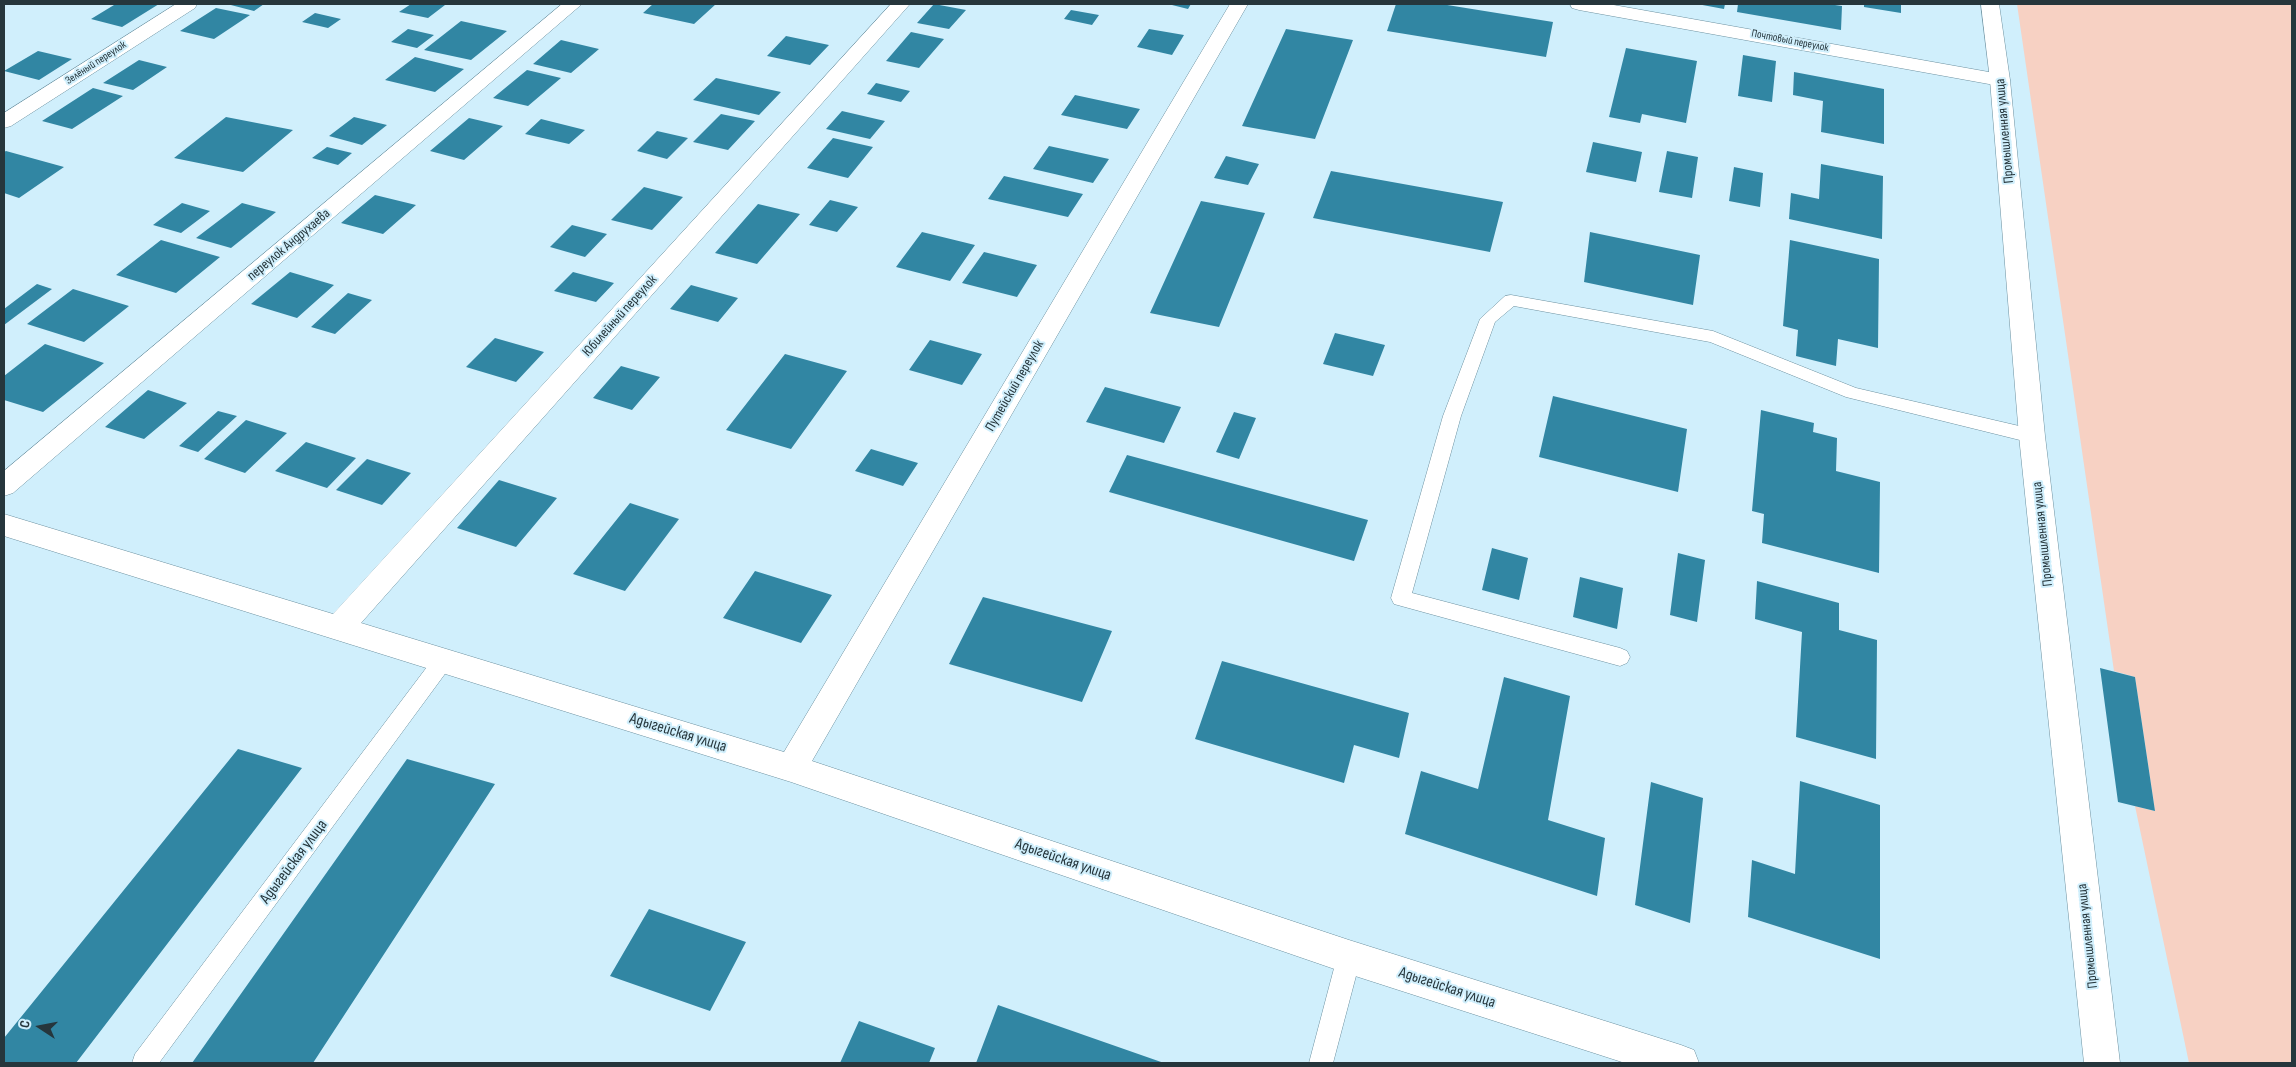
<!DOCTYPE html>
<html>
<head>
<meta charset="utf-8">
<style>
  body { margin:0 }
  #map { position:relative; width:2296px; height:1067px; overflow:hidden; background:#d0effc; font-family:"Sofia Sans Condensed",sans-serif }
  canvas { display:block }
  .frame { position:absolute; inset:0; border:5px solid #26363c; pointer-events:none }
  .north { position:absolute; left:15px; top:1002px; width:50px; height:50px; -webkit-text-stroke:4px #d0effc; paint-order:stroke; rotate:281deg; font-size:14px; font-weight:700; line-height:20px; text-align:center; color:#26363c }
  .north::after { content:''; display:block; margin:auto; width:18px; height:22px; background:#26363c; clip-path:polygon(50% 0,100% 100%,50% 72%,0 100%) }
</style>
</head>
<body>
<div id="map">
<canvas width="2296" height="1067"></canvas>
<div class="frame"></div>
<div class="north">С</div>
</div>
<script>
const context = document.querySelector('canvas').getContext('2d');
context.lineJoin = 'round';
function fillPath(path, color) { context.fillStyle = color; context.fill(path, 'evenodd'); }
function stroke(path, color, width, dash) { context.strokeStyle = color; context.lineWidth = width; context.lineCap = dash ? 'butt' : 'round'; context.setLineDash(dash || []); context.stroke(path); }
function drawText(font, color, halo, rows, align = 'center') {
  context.font = font + ' "Sofia Sans Condensed",sans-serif'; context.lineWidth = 4; context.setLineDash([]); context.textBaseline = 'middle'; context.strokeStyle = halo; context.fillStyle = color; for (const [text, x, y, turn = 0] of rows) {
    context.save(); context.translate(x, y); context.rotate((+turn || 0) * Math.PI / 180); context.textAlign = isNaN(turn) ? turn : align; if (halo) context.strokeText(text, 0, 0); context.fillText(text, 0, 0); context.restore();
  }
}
fillPath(new Path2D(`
  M2017 4H2292V1063H2189L2135 806 2155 811 2135 677 2114 671Z`), '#f7d1c3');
fillPath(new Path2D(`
  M111 4H159L122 27 91 19 114 5Z
  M227 4H264L254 11Z
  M411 4H437L445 5 428 18 399 12Z
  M653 4H716L694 24 643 13Z
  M934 4 966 10 949 29 917 23Z
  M1168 4H1191L1188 9Z
  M1396 4H1441L1553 22 1546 57 1387 31Z
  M1697 4H1725L1724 9Z
  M1738 4H1828L1842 6 1841 30 1737 12Z
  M1864 4H1901V13L1864 7Z
  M216 8 250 15 214 39 180 31Z
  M1071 10 1099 15 1092 25 1064 19Z
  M315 13 341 19 328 28 302 22Z
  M461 21 507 31 471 60 424 50Z
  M408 29 434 35 417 48 391 42Z
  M1149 29 1184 35 1172 55 1137 47Z
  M1286 29 1353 40 1315 139 1242 126Z
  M911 32 944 39 919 68 886 61Z
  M786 36 829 45 810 65 767 56Z
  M561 40 599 49 571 73 533 64Z
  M1626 48 1697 61 1686 123 1642 114 1640 123 1609 117Z
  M38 51 72 59 39 80 4 71Z
  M1743 55 1776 61 1772 102 1738 96Z
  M415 57 464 69 435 92 385 80Z
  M139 60 167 67 133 90 103 83Z
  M527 70 561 78 528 106 493 98Z
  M1794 72 1884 89V144L1821 132 1823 101 1793 95Z
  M716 78 781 92 759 115 693 100Z
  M876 83 910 91 901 102 867 94Z
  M93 88 123 96 72 129 42 121Z
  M1075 95 1140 109 1127 129 1061 115Z
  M842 111 885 121 870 139 826 129Z
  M721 114 755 121 728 150 693 142Z
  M226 117 293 130 243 172 174 158Z
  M354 117 387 125 362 145 329 136Z
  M469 118 503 126 464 160 430 151Z
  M541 119 585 130 569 144 525 134Z
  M657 131 688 138 667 159 637 151Z
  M833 138 873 147 848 178 807 168Z
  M1593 142 1642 152 1636 182 1586 172Z
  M1049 146 1109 159 1093 183 1033 169Z
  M327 147 352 153 338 165 312 158Z
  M6 151 64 167 19 198 4 193V152Z
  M1667 151 1698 157 1692 198 1659 192Z
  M1226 156 1259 164 1248 185 1214 178Z
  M1821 164 1883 176 1882 239 1789 219 1791 193 1819 199Z
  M1734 167 1763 173 1760 207 1729 201Z
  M1331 171 1503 202 1490 252 1313 218Z
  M1004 176 1083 194 1068 217 988 199Z
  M644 187 683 197 652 230 611 220Z
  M375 195 416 205 383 234 341 223Z
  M830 200 858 207 837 232 809 225Z
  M1201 201 1265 213 1219 327 1150 313Z
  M182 203 210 211 181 233 153 225Z
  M242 203 276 212 231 248 196 238Z
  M758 204 800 214 757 264 715 253Z
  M572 225 607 234 585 257 550 247Z
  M922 232 975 245 950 281 896 267Z
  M1590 232 1700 255 1693 305 1584 282Z
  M161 240 220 257 176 293 116 275Z
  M1790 240 1879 259 1878 348 1838 339 1836 366 1796 356 1798 330 1783 326Z
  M984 252 1037 265 1017 297 962 283Z
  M290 272 334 285 297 318 251 304Z
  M573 272 614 283 596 302 554 291Z
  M37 284 52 289 4 325V309Z
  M691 285 738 298 718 322 670 309Z
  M73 289 129 306 84 342 27 324Z
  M348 293 372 300 335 334 311 327Z
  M1335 333 1385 345 1373 376 1323 364Z
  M495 338 544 352 516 382 466 367Z
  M930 340 982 354 962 385 909 370Z
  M45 344 104 363 43 412 4 400V376Z
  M785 354 847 371 791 449 726 430Z
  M621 366 660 377 632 410 593 398Z
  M1105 387 1181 407 1164 443 1086 422Z
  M148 390 187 403 144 439 105 427Z
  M1553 396 1687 429 1678 492 1539 457Z
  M1761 410 1814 423 1813 432 1837 438 1836 471 1880 482 1879 573 1762 543 1764 514 1752 511Z
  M218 411 237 416 198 452 179 446Z
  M1234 412 1256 418 1239 459 1216 452Z
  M246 420 287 433 245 473 204 459Z
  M306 442 356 458 327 488 275 471Z
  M871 449 918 463 903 486 855 471Z
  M1127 455 1368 520 1354 561 1109 492Z
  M367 459 411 473 382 505 336 490Z
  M499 480 557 498 516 547 457 528Z
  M630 503 679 519 625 591 573 574Z
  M1492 548 1528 558 1519 600 1482 590Z
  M1678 553 1705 560 1697 622 1670 615Z
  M755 571 832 595 801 643 723 618Z
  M1580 577 1623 588 1617 629 1573 617Z
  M1757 581 1839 603V630L1877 640 1876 759 1796 737 1802 632 1755 619Z
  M983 597 1112 631 1082 702 949 664Z
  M1222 661 1409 713 1399 758 1354 745 1344 783 1195 739Z
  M2100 668 2135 677 2155 811 2118 802Z
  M1504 677 1570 696 1548 820 1605 838 1597 896 1405 834 1421 771 1478 789Z
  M238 749 302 768 76 1063H4V1038Z
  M407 759 495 784 313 1063H192Z
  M1800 781 1880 805V959L1748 917 1752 860 1795 874Z
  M1651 782 1703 798 1690 923 1635 905Z
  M649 909 746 942 710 1011 610 976Z
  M998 1005 1164 1063H976Z
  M859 1021 935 1048 929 1063H840Z`), '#3186a3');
const service = new Path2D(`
  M1511 295 1713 331 1856 388 2032 429 2038 431 2041 436 2038 441 2032 443 1846 397 1710 342 1514 306 1495 322 1461 416 1412 593 1620 648 1627 651 1630 657 1627 663 1620 666 1394 604 1391 598 1443 416 1480 319 1505 296Z
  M443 652 450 655 453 661 450 667 159 1063H132L135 1054 436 655Z
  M1349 945 1357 949 1361 957 1333 1063H1309L1337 957 1341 949Z`);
const minor = new Path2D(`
  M176 4H197L195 8 11 126 4 128V113Z
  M562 4H582L13 493 4 496V471Z
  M891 4H910L361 623 784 752 1230 4H1248L812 761 1349 940 1681 1045 1694 1050 1699 1063H1625L1349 974 791 782 4 536V514L333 614Z
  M1570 4H1608L2000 74 2007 76 2010 80 2007 84 2000 86 1579 10 1572 8Z`);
const secondary = new Path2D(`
  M1981 4H1999L2010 80 2045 436 2120 1063H2084L2019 436 1990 80Z`);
stroke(service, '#6d91a0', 1);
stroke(minor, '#6d91a0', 1);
stroke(secondary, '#6d91a0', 1);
fillPath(service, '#fff');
fillPath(minor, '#fff');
fillPath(secondary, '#fff');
drawText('11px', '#26363c', '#d0effc', [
  ["Почтовый переулок",1790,41,11],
  ["Зелёный переулок",96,63,-33]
]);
drawText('14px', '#26363c', '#d0effc', [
  ["Промышленная улица",2005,131,-95],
  ["переулок Андрухаева",289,245,-40],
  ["Юбилейный переулок",620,316,-48],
  ["Путейский переулок",1015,386,-60],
  ["Промышленная улица",2043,534,-96],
  ["Промышленная улица",2088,936,-96]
]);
drawText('16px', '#26363c', '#d0effc', [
  ["Адыгейская улица",678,733,17],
  ["Адыгейская улица",1063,860,19],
  ["Адыгейская улица",294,862,-53],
  ["Адыгейская улица",1447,988,18]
]);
</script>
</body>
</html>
